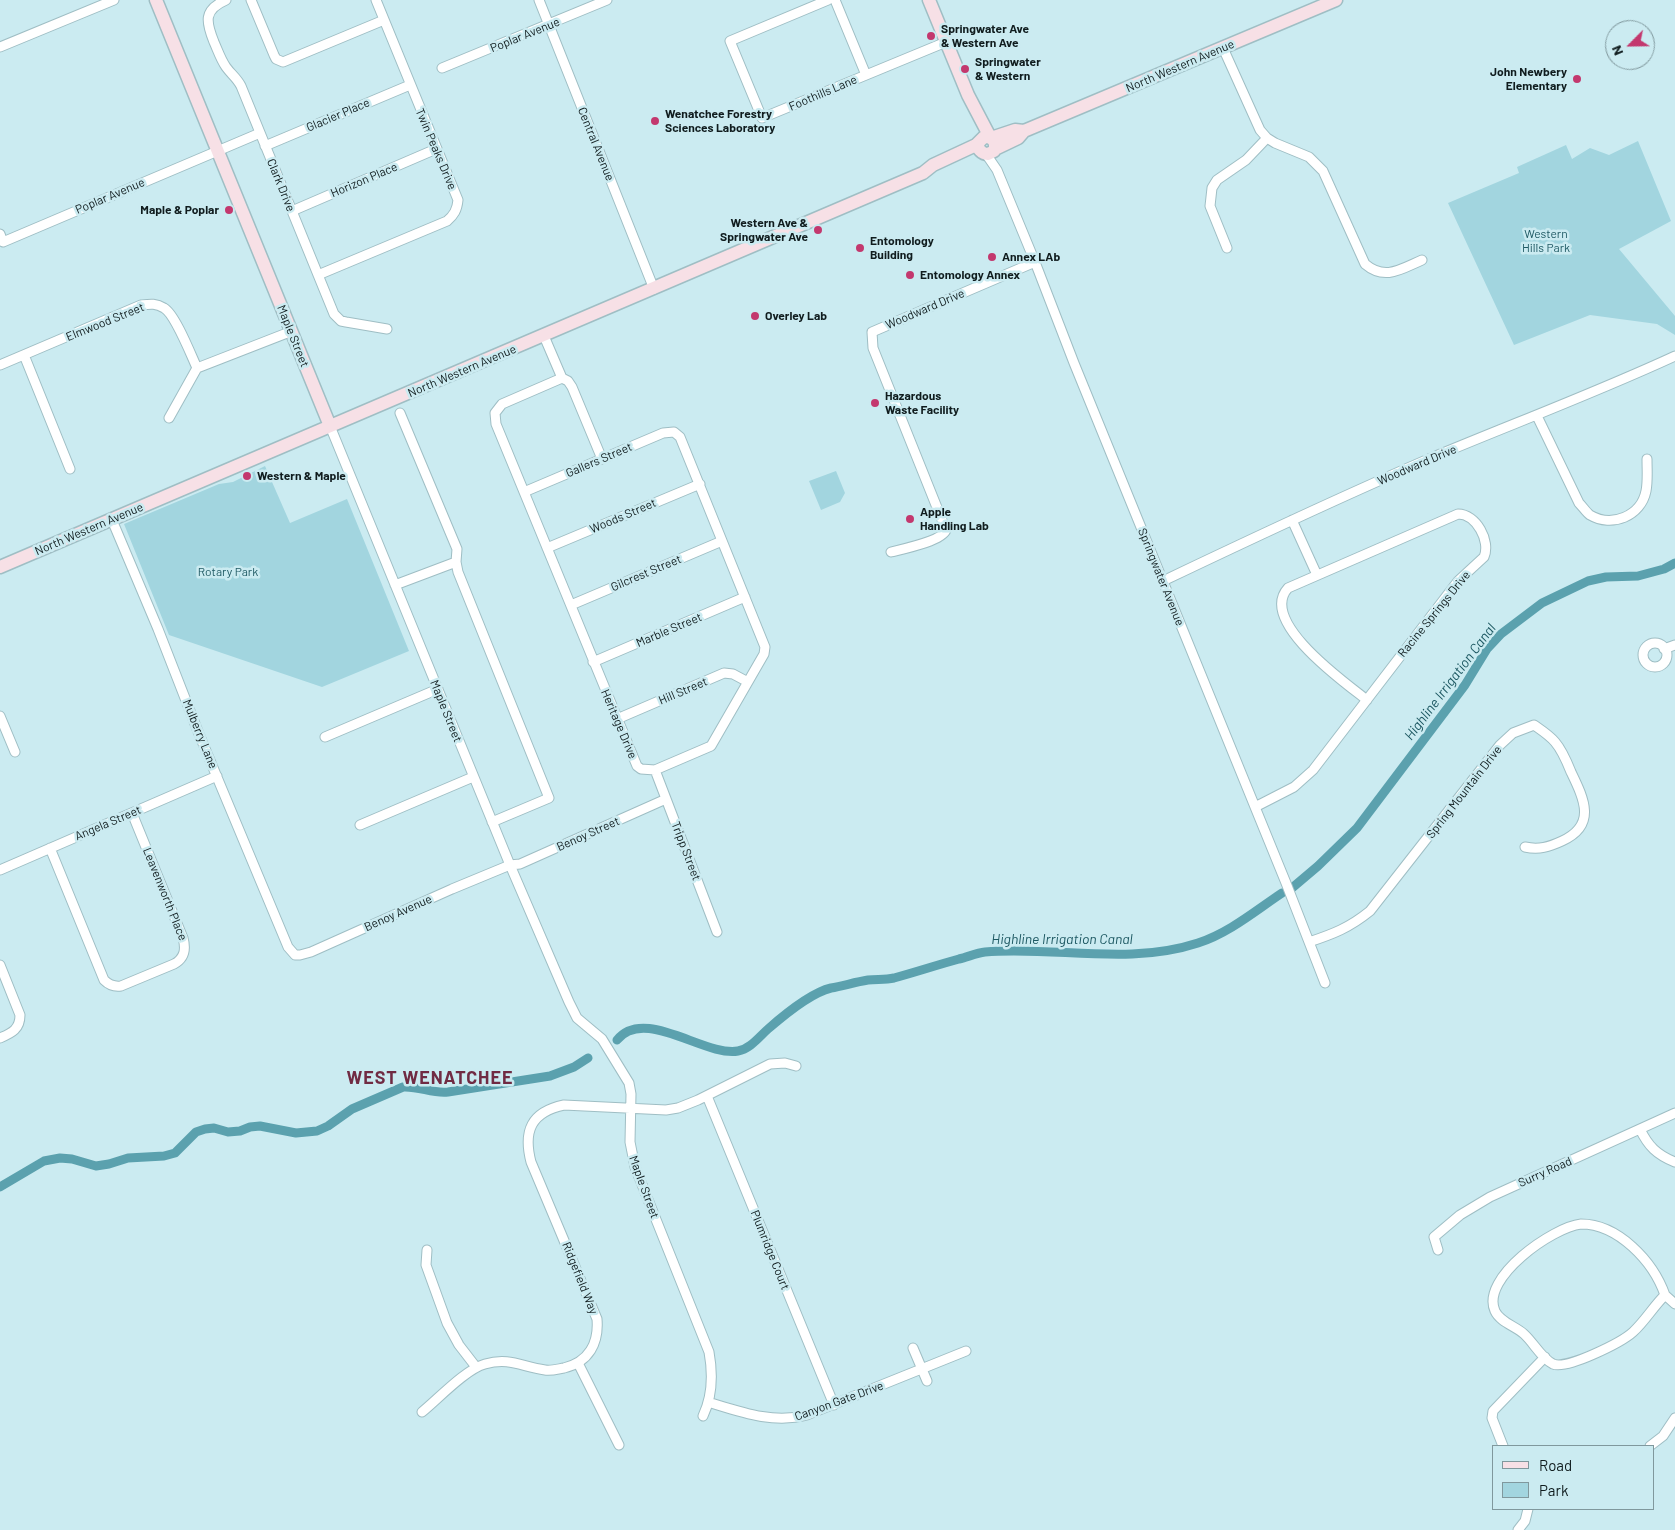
<!DOCTYPE html>
<html>
<head>
<meta charset="utf-8">
<style>
  body { margin:0 }
  #map { position:relative; width:1675px; height:1530px; overflow:hidden; background:#cbebf1; font-family:Barlow,sans-serif }
  canvas { display:block }
  .legend { position:absolute; left:1492px; top:1445px; width:162px; height:65px; box-sizing:border-box; background:#cbebf1; border:1px solid #80989d; margin:0; padding:6px 9px; list-style:none; font-size:15px; color:#101c1e }
  .legend li { display:flex; align-items:center; gap:10px; height:25px }
  .legend b { width:25px; border:1px solid #80989d }
  .north { position:absolute; left:1605px; top:20px; width:50px; height:50px; box-sizing:border-box; background:#cbebf1; border:1px solid #80989d; border-radius:50%; rotate:247deg; font-size:14px; font-weight:700; line-height:20px; text-align:center; color:#101c1e }
  .north::after { content:''; display:block; margin:auto; width:18px; height:22px; background:#c3386e; clip-path:polygon(50% 0,100% 100%,50% 72%,0 100%) }
</style>
</head>
<body>
<div id="map">
<canvas width="1675" height="1530"></canvas>
<ul class="legend">
<li><b style="height:6px;background:#f7e0e6"></b>Road</li>
<li><b style="height:14px;background:#a2d5df"></b>Park</li>
</ul>
<div class="north">N</div>
</div>
<script>
const context = document.querySelector('canvas').getContext('2d');
context.lineJoin = 'round';
function fillPath(path, color) { context.fillStyle = color; context.fill(path, 'evenodd'); }
function stroke(path, color, width, dash) { context.strokeStyle = color; context.lineWidth = width; context.lineCap = dash ? 'butt' : 'round'; context.setLineDash(dash || []); context.stroke(path); }
function drawText(font, color, halo, rows, align = 'center') {
  context.font = font + ' Barlow,sans-serif'; context.lineWidth = 5; context.setLineDash([]); context.textBaseline = 'middle'; context.strokeStyle = halo; context.fillStyle = color; for (const [text, x, y, turn = 0] of rows) {
    context.save(); context.translate(x, y); context.rotate((+turn || 0) * Math.PI / 180); context.textAlign = isNaN(turn) ? turn : align; if (halo) context.strokeText(text, 0, 0); context.fillText(text, 0, 0); context.restore();
  }
}
fillPath(new Path2D(`
  M1638 141 1671 221 1619 249 1675 316V335L1657 324 1590 315 1514 345 1448 203 1519 173 1517 167 1566 145 1572 159 1590 148 1609 155Z
  M265 466 290 523 347 499 409 651 322 687 169 635 124 524 219 484 233 482Z
  M836 471 845 493 840 502 821 510 809 481Z`), '#a2d5df');
stroke(new Path2D(`
  M1292 888 1318 866 1357 828 1465 685 1487 649 1501 634 1542 603 1588 581 1606 577 1638 576 1664 569 1675 563
  M617 1040C644 1006 705 1057 738 1051 750 1049 759 1037 768 1029 784 1015 810 993 831 988 843 986 855 982 868 980 877 979 885 980 894 978 916 972 937 965 959 959 968 957 976 953 985 952 1056 946 1128 966 1198 943 1229 933 1255 911 1282 893
  M0 1187 44 1161 60 1158 72 1159 96 1166 109 1164 128 1158 164 1156 175 1153 196 1132 205 1129 214 1128 228 1132 240 1131 250 1127 260 1126 296 1133 317 1131 328 1126 352 1109 403 1087C419 1086 433 1094 448 1092L550 1076 574 1067 588 1058`), '#5ba1ae', 9);
const street = new Path2D(`
  M226 0C203 10 206 22 214 42 218 51 221 60 226 67 231 74 237 78 241 86L334 314 341 321 346 322 387 329
  M251 0 274 55 276 59 283 62 384 20
  M539 0 654 289
  M828 0 730 41 762 118 946 42
  M835 0 866 75
  M0 47 114 0
  M1223 48 1260 130 1267 138 1275 143 1309 157 1323 171 1365 264C1385 281 1401 269 1422 260
  M442 68 607 0
  M265 146 410 85
  M986 154 997 170 1035 262 1074 363 1286 883 1325 983
  M292 211 436 149
  M0 234 3 242 260 133
  M1227 248 1210 206 1212 188 1217 180 1246 160 1267 138
  M318 275 447 221C454 215 457 210 458 200L376 0
  M544 336 562 378 568 381 572 387 602 459
  M24 355 70 469
  M0 365 141 305C150 304 156 303 164 308 175 314 191 355 197 368
  M197 368 292 331
  M1537 416 1579 503C1583 507 1586 512 1590 515 1612 528 1641 516 1646 491 1648 481 1647 470 1647 459
  M169 418 197 368
  M330 426 510 865 569 1002 577 1018 602 1039 629 1083 631 1094 630 1142 635 1167 709 1352C713 1374 713 1395 703 1416
  M524 492 663 433 674 432 680 437 765 647 764 654 711 746 655 770 641 769 637 766 496 424 495 413 502 404 562 378
  M112 520 158 629 199 734 288 947 295 955H300L311 952 452 889 510 865 520 864 666 799
  M1292 520 1317 575
  M547 548 700 484
  M891 552C903 549 942 541 946 530L873 348 872 332 1035 262
  M456 562 458 572 549 798 492 822
  M1163 581C1251 539 1340 497 1431 458 1512 424 1595 393 1675 356
  M395 585 456 562 457 549 400 413
  M571 605 722 541
  M1643 655a12 12 0 1 1 24 0a12 12 0 1 1-24 0Z
  M1664 649 1675 645
  M593 662 745 597
  M0 716 15 752
  M617 719 724 673 733 674 748 682
  M325 737 438 689
  M655 770 717 932
  M1255 807 1294 787 1313 770 1458 581 1484 557C1491 541 1476 514 1458 514L1288 588C1258 621 1344 682 1367 700
  M360 825 473 777
  M50 848 104 980C109 985 114 987 121 986L174 964C185 958 186 949 183 938L132 813
  M0 870 217 776
  M1309 942C1333 934 1349 928 1370 911L1500 745 1513 733 1534 725C1541 730 1549 735 1555 742 1562 750 1567 762 1571 772 1584 799 1597 825 1562 841 1549 847 1539 850 1525 847
  M0 965 20 1015C20 1029 12 1033 0 1038
  M707 1096 834 1405
  M1640 1129C1648 1146 1657 1155 1675 1162
  M1581 1224C1618 1224 1653 1261 1665 1295 1653 1307 1645 1321 1633 1332 1622 1342 1567 1370 1553 1364 1541 1358 1534 1343 1524 1334 1515 1326 1500 1322 1495 1311 1480 1278 1553 1227 1581 1224Z
  M427 1250 426 1265 447 1323 459 1345 476 1367
  M1438 1250 1434 1237 1460 1215 1490 1197 1675 1113
  M1665 1295 1675 1304
  M913 1348 927 1381
  M578 1363 619 1445
  M708 1402C741 1412 773 1424 807 1415L966 1351
  M422 1412C438 1399 466 1369 485 1364 510 1357 522 1367 545 1370 551 1371 558 1369 564 1368 589 1362 599 1343 597 1319L531 1162C523 1131 531 1112 564 1105L666 1110 678 1108 698 1100 770 1064 785 1063 796 1066
  M1503 1446 1492 1418 1493 1411 1545 1357
  M1650 1446 1663 1436 1675 1418
  M1518 1530 1525 1521 1528 1509`);
const secondary = new Path2D(`
  M156 0 330 426
  M929 0 968 95 990 137
  M991 138 1015 130 1024 131
  M995 149 1018 138 1024 131 1336 0
  M0 567 923 173 933 165 976 145 984 137C993 136 997 143 994 151L988 154C982 154 977 149 978 143`);
stroke(street, '#9fbec4', 11);
stroke(secondary, '#9fbec4', 15);
stroke(street, '#fff', 9);
stroke(secondary, '#f7e0e6', 12);
for (const [x, y, r, color] of [
  [931,36,5,"#c3386e"],
  [965,69,5,"#c3386e"],
  [1577,79,5,"#c3386e"],
  [655,121,5,"#c3386e"],
  [229,210,5,"#c3386e"],
  [818,230,5,"#c3386e"],
  [860,248,5,"#c3386e"],
  [992,257,5,"#c3386e"],
  [910,275,5,"#c3386e"],
  [755,316,5,"#c3386e"],
  [875,403,5,"#c3386e"],
  [247,476,5,"#c3386e"],
  [910,519,5,"#c3386e"]
]) { const dot = new Path2D(); dot.arc(x, y, r, 0, 2 * Math.PI); context.fillStyle = color; context.fill(dot); stroke(dot, '#cbebf1', 2); }
drawText('bold 12px', '#101c1e', '#cbebf1', [
  ["Springwater Ave",941,29],
  ["& Western Ave",941,43],
  ["Springwater",975,62],
  ["& Western",975,76],
  ["John Newbery",1567,72,"right"],
  ["Elementary",1567,86,"right"],
  ["Wenatchee Forestry",665,114],
  ["Sciences Laboratory",665,128],
  ["Maple & Poplar",219,210,"right"],
  ["Western Ave &",808,223,"right"],
  ["Springwater Ave",808,237,"right"],
  ["Entomology",870,241],
  ["Building",870,255],
  ["Annex LAb",1002,257],
  ["Entomology Annex",920,275],
  ["Overley Lab",765,316],
  ["Hazardous",885,396],
  ["Waste Facility",885,410],
  ["Western & Maple",257,476],
  ["Apple",920,512],
  ["Handling Lab",920,526]
], 'left');
drawText('12px', '#101c1e', '#cbebf1', [
  ["Poplar Avenue",525,35,-22],
  ["North Western Avenue",1180,66,-23],
  ["Foothills Lane",823,93,-23],
  ["Glacier Place",338,115,-23],
  ["Central Avenue",596,144,68],
  ["Twin Peaks Drive",436,149,67],
  ["Horizon Place",364,180,-23],
  ["Clark Drive",281,185,68],
  ["Poplar Avenue",110,196,-23],
  ["Woodward Drive",925,309,-23],
  ["Elmwood Street",105,322,-22],
  ["Maple Street",293,336,68],
  ["North Western Avenue",462,371,-23],
  ["Gallers Street",599,460,-23],
  ["Woodward Drive",1417,465,-23],
  ["Woods Street",623,516,-23],
  ["North Western Avenue",89,529,-23],
  ["Gilcrest Street",646,573,-23],
  ["Springwater Avenue",1161,577,68],
  ["Racine Springs Drive",1434,614,-51],
  ["Marble Street",669,630,-23],
  ["Hill Street",683,691,-23],
  ["Maple Street",446,711,68],
  ["Heritage Drive",619,724,67],
  ["Mulberry Lane",200,734,68],
  ["Spring Mountain Drive",1464,792,-52],
  ["Angela Street",108,823,-23],
  ["Benoy Street",588,834,-24],
  ["Tripp Street",686,851,69],
  ["Leavenworth Place",165,894,68],
  ["Benoy Avenue",398,913,-24],
  ["Surry Road",1545,1172,-24],
  ["Maple Street",644,1187,70],
  ["Plumridge Court",770,1250,68],
  ["Ridgefield Way",580,1278,68],
  ["Canyon Gate Drive",839,1401,-20]
]);
drawText('12px', '#215b65', '#cbebf1', [
  ["Western",1546,234],
  ["Hills Park",1546,248],
  ["Rotary Park",228,572]
]);
drawText('italic 14px', '#1d5862', '#cbebf1', [
  ["Highline Irrigation Canal",1450,682,-53],
  ["Highline Irrigation Canal",1062,939]
]);
context.letterSpacing = '1px';
drawText('bold 18px', '#702b43', '#cbebf1', [
  ["WEST WENATCHEE",430,1078]
]);
context.letterSpacing = '0px';
</script>
</body>
</html>
